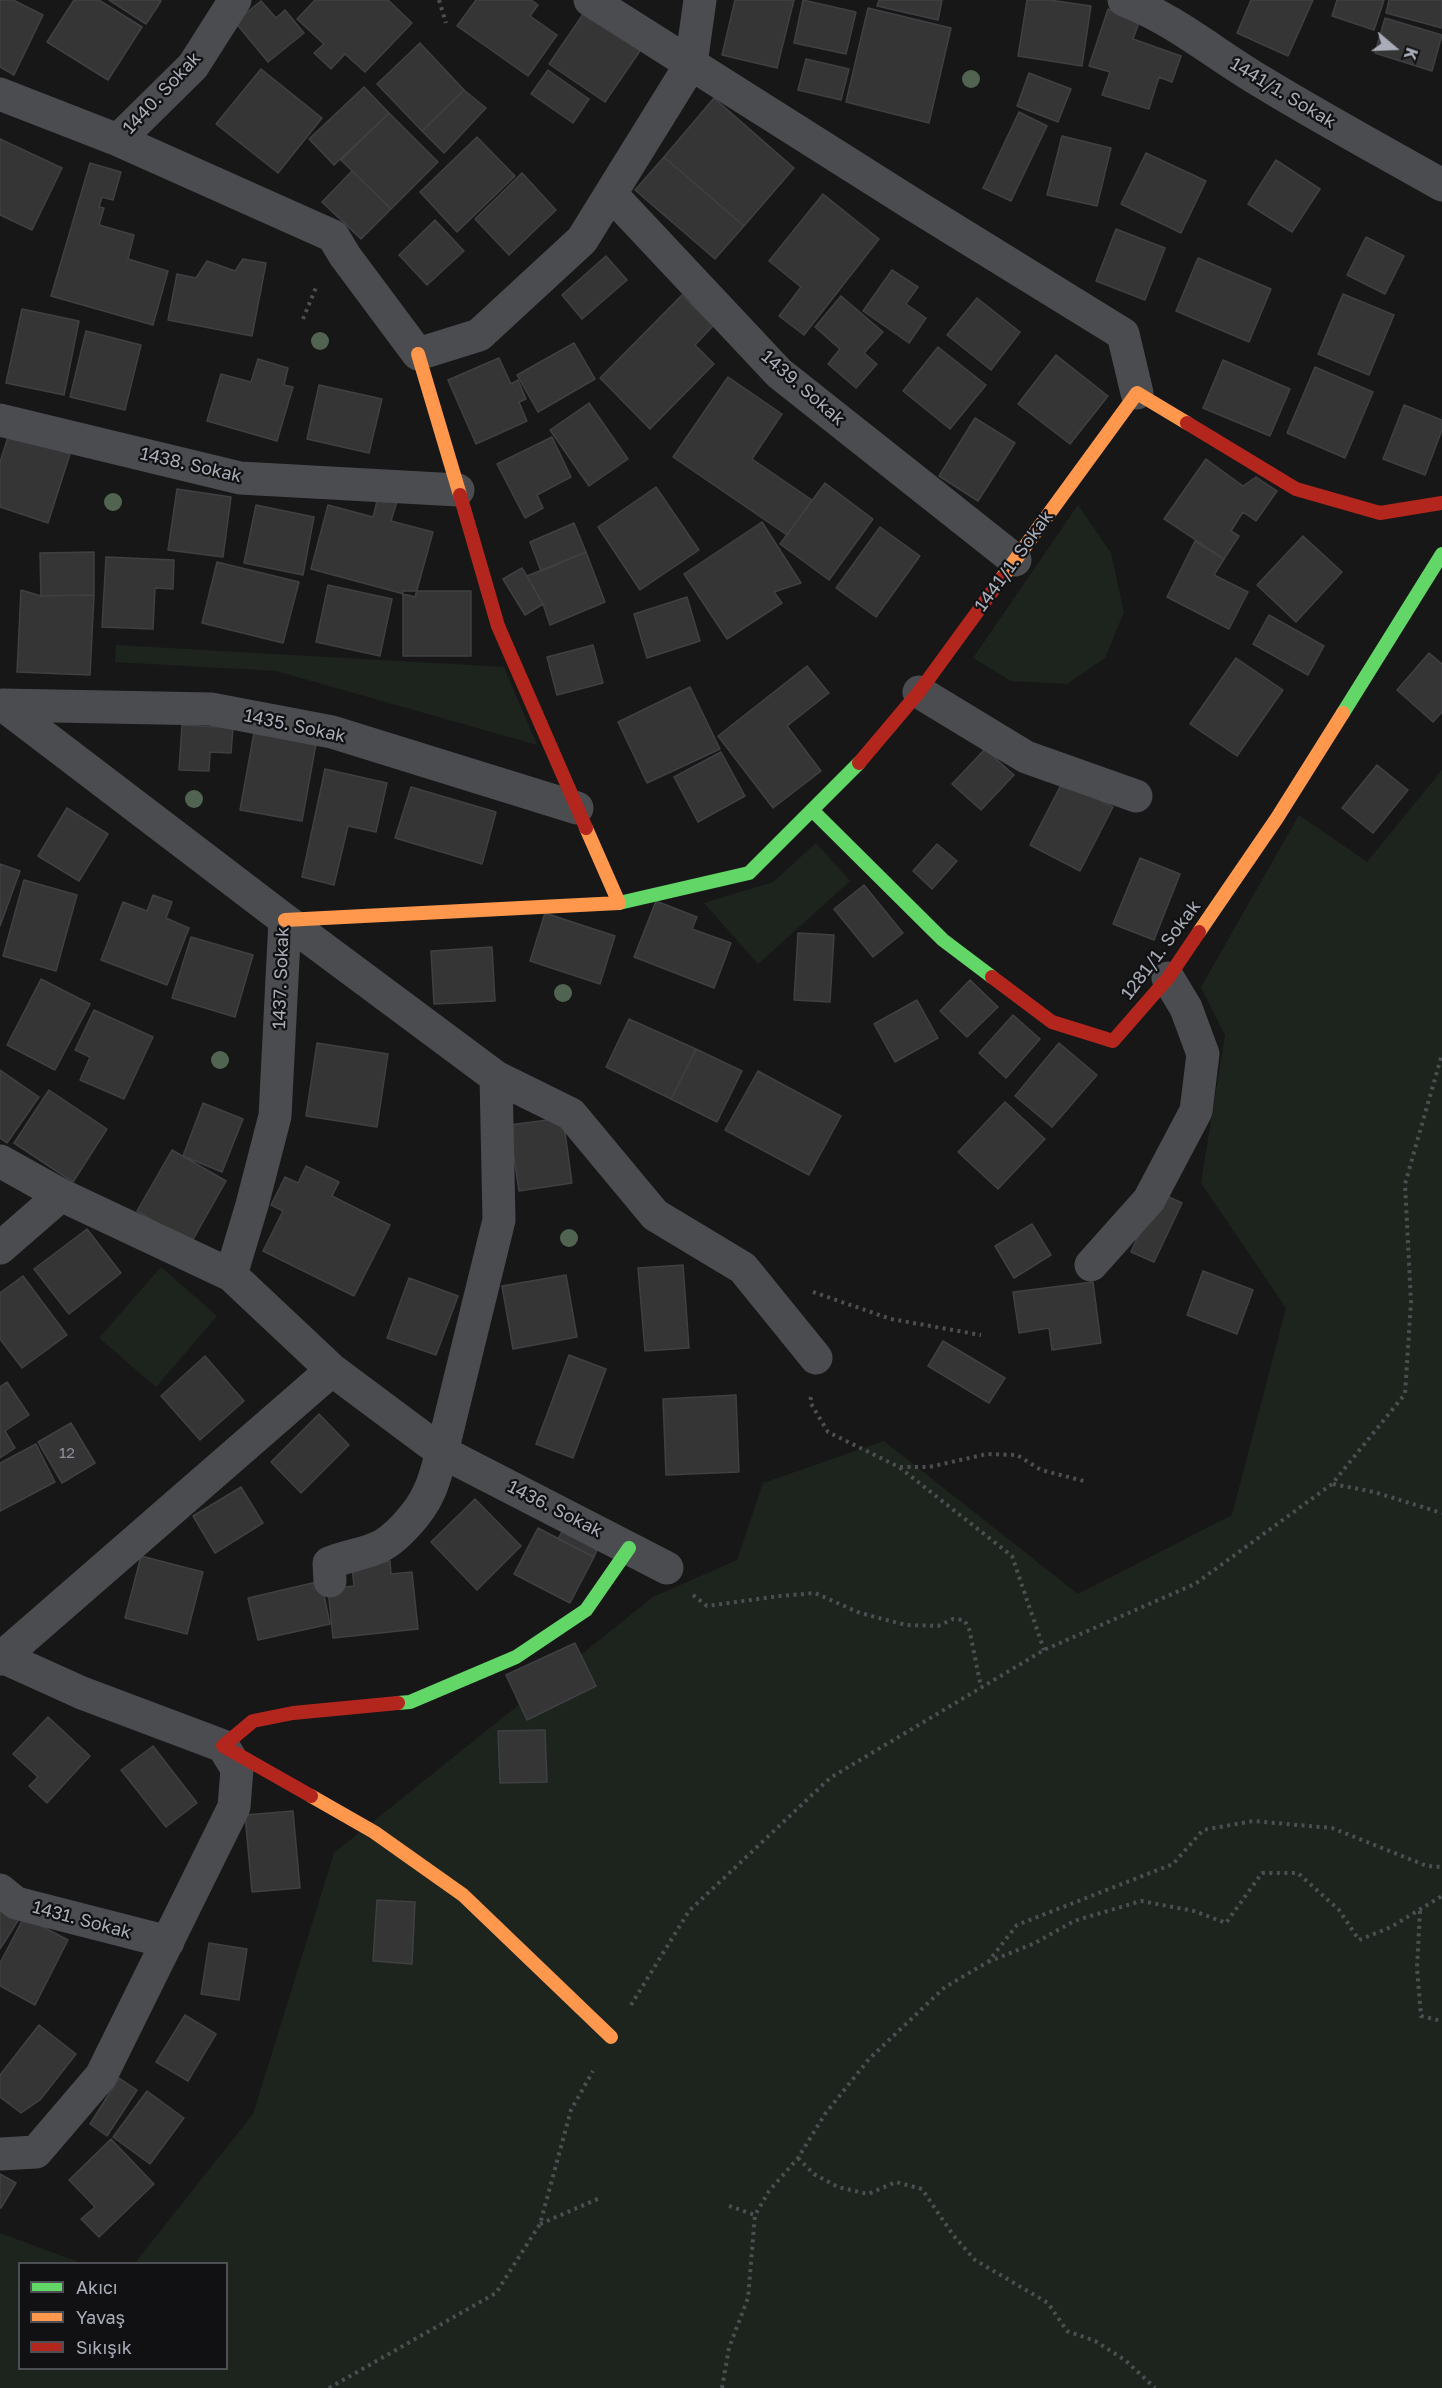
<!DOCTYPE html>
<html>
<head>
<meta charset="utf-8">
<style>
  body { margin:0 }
  #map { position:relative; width:1442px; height:2388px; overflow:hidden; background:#171717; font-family:"Golos Text",sans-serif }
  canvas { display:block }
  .legend { position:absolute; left:18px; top:2262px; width:210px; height:108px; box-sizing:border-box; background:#111113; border:2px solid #4d4f55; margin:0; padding:8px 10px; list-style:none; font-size:18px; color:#a8adb8 }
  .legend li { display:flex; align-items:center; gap:12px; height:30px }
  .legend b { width:30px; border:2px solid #4d4f55 }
  .north { position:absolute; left:1364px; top:18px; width:60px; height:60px; -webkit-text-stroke:4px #111113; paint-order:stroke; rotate:109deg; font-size:16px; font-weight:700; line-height:24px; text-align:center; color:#a8adb8 }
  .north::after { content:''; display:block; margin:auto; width:21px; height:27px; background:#a8adb8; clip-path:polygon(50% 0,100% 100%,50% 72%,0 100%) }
</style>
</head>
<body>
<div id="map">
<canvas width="1442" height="2388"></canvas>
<ul class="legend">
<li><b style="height:8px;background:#63d668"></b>Akıcı</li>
<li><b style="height:8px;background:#ff974d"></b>Yavaş</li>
<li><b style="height:8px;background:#b3261e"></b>Sıkışık</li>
</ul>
<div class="north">K</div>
</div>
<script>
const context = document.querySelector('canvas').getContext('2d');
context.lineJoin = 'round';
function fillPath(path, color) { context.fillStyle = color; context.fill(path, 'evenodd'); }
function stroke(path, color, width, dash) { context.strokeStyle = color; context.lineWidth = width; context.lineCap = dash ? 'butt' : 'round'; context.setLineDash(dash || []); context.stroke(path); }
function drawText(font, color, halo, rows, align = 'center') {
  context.font = font + ' "Golos Text",sans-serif'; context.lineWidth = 4.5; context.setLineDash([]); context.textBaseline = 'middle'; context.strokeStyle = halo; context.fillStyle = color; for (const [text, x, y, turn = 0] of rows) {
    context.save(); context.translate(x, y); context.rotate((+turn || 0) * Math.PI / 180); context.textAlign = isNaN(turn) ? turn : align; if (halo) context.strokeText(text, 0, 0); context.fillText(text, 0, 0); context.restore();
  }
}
fillPath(new Path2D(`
  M1078 505 1111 553 1124 612 1105 658 1067 684 1011 681 973 658Z
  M116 645 504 667 537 745 276 671 115 662Z
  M1442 770V2388H0V2233L81 2263 20 2264V2368H226V2264L135 2263 253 2114 334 1853 653 1597 737 1560 763 1483 884 1441 1078 1594 1232 1515 1286 1308 1201 1183 1225 1035 1201 987 1299 815 1367 862Z
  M816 843 850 881 758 964 704 903 773 882Z
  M161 1267 217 1316 156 1387 99 1338Z`), '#1d241e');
const building = new Path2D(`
  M0 0H13L43 15 14 75 0 67Z
  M74 0H99L142 27 108 80 47 42Z
  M109 0H159L161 1 146 24Z
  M315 0H388L412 23 365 72 345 54 331 69 314 53 324 44 297 19Z
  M476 0H531L538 5 530 16 557 35 528 76 457 26Z
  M735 0H794L777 68 722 55Z
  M803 0 856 12 846 54 794 43Z
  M879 0H942L938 20 877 6Z
  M1027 0H1050L1091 6 1082 66 1018 56Z
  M1251 0H1313L1288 56 1237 33Z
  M1337 0H1384L1374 30 1332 16Z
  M1389 0H1442V28L1386 13Z
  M261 1 276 18 285 10 304 33 268 62 235 22Z
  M588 7 644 45 605 102 549 64Z
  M868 8 951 28 929 123 846 102Z
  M1108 9 1140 20 1133 39 1181 56 1172 82 1159 77 1149 109 1102 95 1110 72 1089 66Z
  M1385 18 1442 35 1432 71 1375 53Z
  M420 43 464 90 422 131 377 84Z
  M806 59 849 69 841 100 798 90Z
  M261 69 322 118 278 173 216 124Z
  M548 70 589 99 573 123 531 94Z
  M1029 73 1071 89 1058 122 1017 106Z
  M364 87 389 113 334 165 309 139Z
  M464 90 486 108 444 153 422 131Z
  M714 98 794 168 744 226 664 157Z
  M1019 112 1047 126 1011 201 983 188Z
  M389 113 438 162 391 209 341 160Z
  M1062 136 1111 148 1097 206 1047 195Z
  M477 137 515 176 457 232 420 192Z
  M0 139 62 168 32 230 0 215Z
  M1146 153 1206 181 1181 233 1121 204Z
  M664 157 744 226 715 259 635 190Z
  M1276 160 1320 189 1292 232 1248 204Z
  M90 163 121 172 113 200 102 197 99 207 104 208 99 225 134 235 128 259 168 271 153 325 51 296Z
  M352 171 391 209 361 239 322 202Z
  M522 173 556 210 509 255 475 219Z
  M823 194 879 239 804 335 779 316 801 287 769 261Z
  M435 220 464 251 427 285 399 255Z
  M1116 229 1165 248 1145 300 1096 281Z
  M1366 237 1404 256 1385 294 1347 275Z
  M606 256 627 280 582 319 562 295Z
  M1198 258 1271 289 1249 342 1176 311Z
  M243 259 266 263 252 336 168 320 177 274 196 278 207 261 235 271Z
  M892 270 918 287 906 304 926 318 909 343 863 311Z
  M1343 294 1394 315 1369 375 1318 354Z
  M682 295 713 326 695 345 714 364 650 429 600 378Z
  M841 296 883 332 864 353 877 364 856 388 828 364 840 349 815 327Z
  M977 298 1020 332 991 370 947 335Z
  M22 309 79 321 64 395 6 383Z
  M86 331 141 345 125 410 70 397Z
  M574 343 595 379 538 412 517 375Z
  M938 347 986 385 950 429 903 391Z
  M1056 355 1108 396 1070 444 1018 404Z
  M499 358 511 384 518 380 526 399 519 402 527 421 476 444 448 380Z
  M258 359 288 368 284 385 293 387 277 441 207 421 221 374 251 382Z
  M1223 360 1290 389 1270 436 1203 408Z
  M1315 367 1373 392 1345 458 1287 433Z
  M728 377 782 414 752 459 812 500 787 535 673 457Z
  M319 385 382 399 369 453 307 439Z
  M589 403 628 459 589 486 550 430Z
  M1404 405 1442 420V430L1425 475 1383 459Z
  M975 418 1015 443 978 501 939 476Z
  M9 434 70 454 48 523 0 507V462Z
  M552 437 571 477 537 495 543 508 525 518 497 464Z
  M1206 459 1243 486 1256 477 1277 491 1256 521 1243 512 1231 531 1239 536 1224 559 1164 519Z
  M825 483 873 519 829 580 780 544Z
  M656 487 699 550 640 590 598 527Z
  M177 489 231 497 223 557 168 550Z
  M379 493 398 498 391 521 433 532 415 597 311 569 328 505 373 517Z
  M256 505 314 517 303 575 244 563Z
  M762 522 801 583 774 592 782 603 727 639 684 574Z
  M574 523 586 552 541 571 530 542Z
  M880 527 920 556 876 617 836 588Z
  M1303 536 1342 572 1296 622 1257 585Z
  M1195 541 1224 559 1214 575 1248 592 1229 629 1167 597Z
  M94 552V595L41 596 40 553Z
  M586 552 605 602 550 625 543 604 527 576Z
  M106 557 174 560 173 589 155 588 153 629 102 627Z
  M217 562 299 582 283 643 202 623Z
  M522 568 543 604 525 615 503 579Z
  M328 585 392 599 380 656 316 642Z
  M21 590 41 596 94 595 90 675 17 672Z
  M403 591H471V656H403Z
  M687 597 700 641 647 658 634 614Z
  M1269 615 1324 646 1308 675 1253 644Z
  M593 645 603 683 557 695 547 657Z
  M1429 653 1442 664V712L1433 722 1397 690Z
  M1236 658 1283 690 1237 756 1190 724Z
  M807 666 829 693 787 726 821 771 773 808 718 736Z
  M690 687 720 749 647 783 618 722Z
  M182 725 233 728 231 753 210 752 209 771 179 770Z
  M254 733 316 744 302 821 240 810Z
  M985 749 1014 775 981 810 952 784Z
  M721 752 745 796 698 822 674 777Z
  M1377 765 1408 790 1373 833 1342 808Z
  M325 769 387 783 376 832 348 826 334 885 302 877Z
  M1063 781 1113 807 1080 871 1030 845Z
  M411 787 496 812 482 864 395 838Z
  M67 808 108 834 79 881 38 856Z
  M937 844 957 861 932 889 913 871Z
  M1140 858 1180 874 1154 940 1113 924Z
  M0 864 20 871 0 926Z
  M24 880 77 895 56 971 3 956Z
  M864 885 903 933 873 957 834 909Z
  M153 895 172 902 166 918 189 928 167 985 101 960 123 902 147 911Z
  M656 901 697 917 692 929 731 943 714 988 634 957Z
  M545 913 615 936 600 984 530 961Z
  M798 933 834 935 830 1002 794 1000Z
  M191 937 253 955 235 1017 172 998Z
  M492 947 495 1001 434 1004 431 951Z
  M41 979 90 1004 55 1070 7 1045Z
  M970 980 998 1007 967 1037 940 1011Z
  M917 1000 938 1038 895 1062 874 1024Z
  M94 1010 153 1037 124 1099 80 1080 90 1057 75 1050Z
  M1013 1015 1040 1039 1006 1078 979 1053Z
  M629 1019 696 1049 671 1099 606 1067Z
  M317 1043 388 1054 377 1127 306 1116Z
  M1059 1043 1097 1075 1052 1127 1015 1096Z
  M696 1049 742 1071 717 1122 671 1099Z
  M0 1070 39 1097 7 1143 0 1138Z
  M758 1071 841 1116 809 1175 725 1130Z
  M49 1090 107 1129 73 1182 14 1143Z
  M1005 1102 1045 1139 998 1189 958 1152Z
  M203 1103 243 1119 222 1172 183 1156Z
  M563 1118 572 1183 519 1191 509 1125Z
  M172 1150 226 1181 191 1243 137 1211Z
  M306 1166 339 1182 332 1196 390 1225 354 1296 263 1251 283 1211 271 1205 285 1177 298 1183Z
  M1158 1192 1182 1203 1154 1262 1131 1252Z
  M1032 1224 1051 1255 1014 1278 995 1246Z
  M87 1229 121 1273 69 1314 34 1269Z
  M683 1265 689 1348 645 1351 638 1268Z
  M1203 1271 1253 1290 1237 1334 1187 1315Z
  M566 1275 577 1337 513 1349 502 1286Z
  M23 1276 67 1335 22 1368 0 1339V1293Z
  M409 1278 458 1296 436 1355 387 1338Z
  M1093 1282 1101 1343 1052 1350 1049 1328 1019 1333 1013 1292Z
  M943 1341 1005 1378 989 1403 928 1366Z
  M569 1355 606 1369 573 1458 536 1444Z
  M205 1356 244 1401 200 1440 161 1396Z
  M7 1382 29 1415 5 1431 15 1448 0 1458V1387Z
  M736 1395 739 1472 666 1475 663 1399Z
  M319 1414 349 1445 301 1493 271 1462Z
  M71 1423 95 1463 62 1483 38 1442Z
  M36 1444 55 1482 0 1511V1463Z
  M241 1487 263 1523 215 1553 193 1516Z
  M475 1499 521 1546 477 1590 431 1542Z
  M566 1524 601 1542 594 1557 558 1539Z
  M538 1528 594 1557 570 1603 514 1574Z
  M141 1556 203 1572 187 1634 125 1618Z
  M390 1561 391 1574 412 1572 418 1629 333 1638 328 1589 354 1586 352 1566Z
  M321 1581 330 1624 258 1640 248 1598Z
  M575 1643 596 1686 527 1720 506 1675Z
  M48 1717 90 1756 47 1803 29 1786 38 1777 13 1754Z
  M545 1730 547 1782 500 1783 498 1731Z
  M153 1746 197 1803 166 1827 121 1770Z
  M293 1811 300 1888 252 1892 245 1815Z
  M377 1900 415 1902 412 1964 373 1961Z
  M0 1907 19 1919 0 1949Z
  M24 1917 68 1940 35 2005 0 1986V1963Z
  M209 1943 247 1949 239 2000 201 1994Z
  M185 2015 216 2034 188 2081 156 2062Z
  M39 2025 76 2054 40 2100 21 2113 0 2097V2075Z
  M119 2078 137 2090 107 2136 90 2124Z
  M147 2091 184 2118 150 2164 113 2137Z
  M111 2139 154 2184 99 2237 81 2219 95 2207 69 2180Z
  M0 2174 16 2183 1 2208H0Z`);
fillPath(building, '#353536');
stroke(building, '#3f4043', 1.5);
stroke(new Path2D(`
  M439 0 446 23
  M303 319 317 285
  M813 1292 891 1319 981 1335
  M811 1397 810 1402 828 1432 899 1467 1012 1556 1044 1650
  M900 1467H929L987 1454 1017 1455 1041 1470 1084 1481
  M1333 1484 1374 1492 1442 1513
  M693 1595 707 1606 780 1596 815 1593 860 1613 906 1625 938 1626 953 1619 964 1620 969 1628 981 1687
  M1420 1911 1417 1968 1421 2016 1442 2021
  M988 1962 1035 1943 1074 1921 1141 1901 1194 1911 1226 1923 1262 1873H1298L1339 1910 1359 1940 1391 1927 1442 1896
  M631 2005 689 1911 830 1778 1044 1650 1195 1584 1332 1484 1405 1394 1411 1302 1405 1184 1442 1054
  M798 2158 814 2174 838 2187 868 2194 896 2182 922 2189 953 2235 975 2260 1048 2303 1067 2331 1095 2341 1125 2360 1155 2388
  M729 2206 755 2215
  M540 2224 600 2198
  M329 2388 496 2293 540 2224 571 2110 593 2071
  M722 2388 729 2348 748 2298 755 2215 769 2191 798 2158 825 2114 869 2059 945 1987 988 1962 1017 1925 1173 1864 1203 1830 1253 1821 1332 1828 1427 1866 1442 1867`), '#4d4e52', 4, [3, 4.5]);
stroke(new Path2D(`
  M700 0 691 64 914 205 1123 334 1137 393
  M1124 0C1174 19 1216 55 1262 82 1321 118 1382 151 1442 185
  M0 94 118 140 193 66 235 0
  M118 140 333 236 345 256 418 354 479 335 582 240 691 64 590 0
  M611 194 779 373 1015 560
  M0 420 240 478 458 490
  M919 692 1026 757 1136 796
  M3 705 285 920 275 1116 252 1205 231 1275
  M3 705 211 709 332 732 577 808
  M285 920 496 1077 499 1220 442 1452 332 1370
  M496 1077 571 1114 655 1215 743 1268 816 1358
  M0 1161 61 1195 231 1275 332 1370 0 1659
  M0 1248 61 1195
  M1091 1265 1149 1200 1196 1111 1203 1054 1186 1008 1168 978
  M330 1581 329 1563C344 1557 359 1555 374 1549 394 1543 421 1511 429 1492 435 1480 438 1465 442 1452L667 1568
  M0 1656 82 1693 223 1746 237 1769 234 1807 101 2076 36 2152 0 2154
  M0 1890 16 1903 168 1942`), '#4b4c50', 33);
stroke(new Path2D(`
  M1343 713 1442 554
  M812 810 943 940 992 977
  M619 903 749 873 859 763
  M398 1703 410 1702 516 1657 586 1610 629 1548`), '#63d668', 14);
stroke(new Path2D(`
  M418 354 460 495
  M1002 578 1137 393 1187 423
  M285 920 619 903 586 828
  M1199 932 1277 818 1343 713
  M311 1796 374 1832 463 1895 611 2037`), '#ff974d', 14);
stroke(new Path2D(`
  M1187 423 1296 489 1380 513 1442 503
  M460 495 498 626 586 828
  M859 763 919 692 1002 578
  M992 977 1052 1022 1113 1041 1168 978 1199 932
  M311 1796 223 1746 253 1721 293 1713 398 1703`), '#b3261e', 14);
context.fillStyle = '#506451';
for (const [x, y] of [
  [971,79],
  [320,341],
  [113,502],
  [194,799],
  [563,993],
  [220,1060],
  [569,1238]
]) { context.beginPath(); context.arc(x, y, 9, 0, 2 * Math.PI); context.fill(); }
drawText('15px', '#8b8f98', null, [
  ["12",67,1453]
]);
drawText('18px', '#a8adb8', '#111113', [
  ["1440. Sokak",162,93,-47],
  ["1441/1. Sokak",1283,93,31],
  ["1439. Sokak",803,388,41],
  ["1438. Sokak",191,465,13],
  ["1441/1. Sokak",1014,561,-54],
  ["1435. Sokak",295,726,12],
  ["1281/1. Sokak",1161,950,-53],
  ["1437. Sokak",281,978,-88],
  ["1436. Sokak",555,1509,27],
  ["1431. Sokak",82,1920,15]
]);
</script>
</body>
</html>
